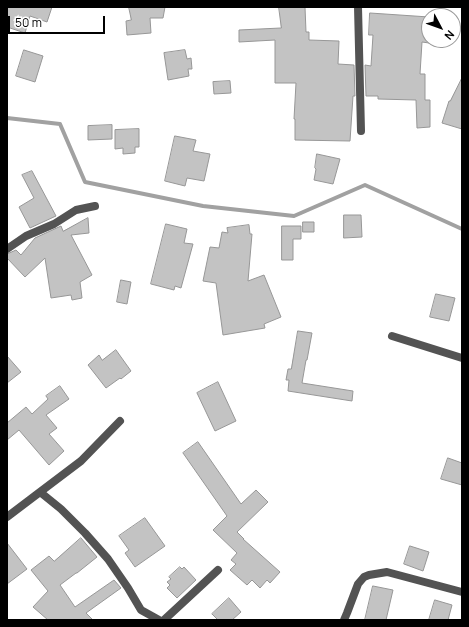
<!DOCTYPE html>
<html>
<head>
<meta charset="utf-8">
<style>
  body { margin:0 }
  #map { position:relative; width:469px; height:627px; overflow:hidden; background:#fff; font-family:Manrope,sans-serif }
  canvas { display:block }
  .frame { position:absolute; inset:0; border:8px solid #000; pointer-events:none }
  .north { position:absolute; left:421px; top:8px; width:40px; height:40px; box-sizing:border-box; background:#fff; border:1px solid #999; border-radius:50%; rotate:131deg; font-size:11px; font-weight:700; line-height:16px; text-align:center; color:#000 }
  .north::after { content:''; display:block; margin:auto; width:14px; height:18px; background:#000; clip-path:polygon(50% 0,100% 100%,50% 72%,0 100%) }
  .scale { position:absolute; left:8px; top:16px; width:97px; height:18px; box-sizing:border-box; border:2px solid #000; border-top:0; padding-left:5px; font-size:12px; line-height:14px; white-space:nowrap; color:#000; -webkit-text-stroke:3px #fff; paint-order:stroke }
</style>
</head>
<body>
<div id="map">
<canvas width="469" height="627"></canvas>
<div class="frame"></div>
<div class="north">N</div>
<div class="scale">50 m</div>
</div>
<script>
const context = document.querySelector('canvas').getContext('2d');
context.lineJoin = 'round';
function stroke(path, color, width, dash) { context.strokeStyle = color; context.lineWidth = width; context.lineCap = dash ? 'butt' : 'round'; context.setLineDash(dash || []); context.stroke(path); }
function fillPath(path, color) { context.fillStyle = color; context.fill(path, 'evenodd'); }
stroke(new Path2D(`
  M7 118 60 124 85 182 203 206 294 216 365 185 462 229`), '#a1a1a1', 4);
const building = new Path2D(`
  M7 7H52L47 22 30 16 25 33 7 27Z
  M129 7H165L163 18H150L151 33 127 35 126 21 131 20Z
  M279 7H305L306 32H309V40L339 41 338 64 354 65 355 96H353L350 141 295 140V119H294L296 83H275V40L239 42V30L281 28Z
  M370 13 429 17V43L422 42 420 74H425V100H430V127L417 128 416 100 378 99V96H366L365 65 371 66 373 35H369Z
  M24 50 43 56 35 82 16 76Z
  M185 50 187 59 191 58 192 69H188L189 76 168 80 164 53Z
  M462 78V129L442 123 449 101H450Z
  M230 81 231 93 214 94 213 82Z
  M112 125V139L88 140V126Z
  M139 129V147H135V153L123 154V148L115 149V130Z
  M175 136 196 140 193 151 210 154 204 181 187 178 185 186 165 181Z
  M317 154 340 159 333 184 314 180 316 169 315 168Z
  M32 171 56 216 30 228 19 207 34 198 22 175Z
  M344 215H361L362 237 344 238Z
  M88 218 89 233 71 235 92 275 80 282 82 298 72 300 71 295 51 298 45 258 25 277 7 258V254L16 250 21 255 35 238 61 226 63 231Z
  M303 222H314V232H303Z
  M166 224 187 229 184 243 193 244 181 288 175 286 174 290 151 284Z
  M249 225 250 234H252L248 281 264 275 281 317 264 324 265 328 223 335 216 283 203 281 210 247 219 248 222 232 228 233 227 228Z
  M282 226H301V239H293V260H282Z
  M121 280 131 282 127 304 117 302Z
  M436 294 455 298 449 321 430 317Z
  M298 331 312 333 307 360H306L302 383 353 391 352 401 288 391 289 380H286L288 369H291Z
  M116 350 131 371 121 379 120 378 106 388 88 365 99 355 102 360Z
  M7 356 21 372 7 383Z
  M218 382 236 421 215 431 197 393Z
  M60 386 69 399 46 415 57 428 49 434 64 451 49 465 19 430 7 440V423L26 407 32 414 48 399 46 396Z
  M198 442 241 504 256 490 268 502 237 532 244 539H243L280 572 270 583 267 580 260 588 252 580 247 585 230 570 236 564 231 560 237 553 213 530 227 516 183 453Z
  M448 458 462 463V485L441 479Z
  M145 518 165 546 135 567 125 553 129 550 119 536Z
  M81 538 97 557 77 573H76L60 585 75 607 114 580 121 588 86 613 93 620H48L33 607 48 591 31 570 49 556 54 561Z
  M7 543 27 569 7 584Z
  M410 546 429 552 423 571 404 564Z
  M180 567 182 569 184 567 196 580 177 598 167 588 170 585 167 582 171 579 169 577Z
  M373 586 393 590 386 620H365Z
  M229 598 241 612 232 620H218L212 614Z
  M435 600 452 605 448 620H429Z`);
fillPath(building, '#c3c3c3');
stroke(building, '#979797', 1);
stroke(new Path2D(`
  M358 7 361 131
  M7 249 26 236 54 224 76 210 95 206
  M392 336 462 358
  M40 492 81 461 120 421
  M7 517 40 492 61 509 85 533 108 559 128 588 141 610 159 620
  M164 620 218 570
  M344 620 347 613 358 584 364 577 369 575 387 572 462 592`), '#535353', 8);
</script>
</body>
</html>
